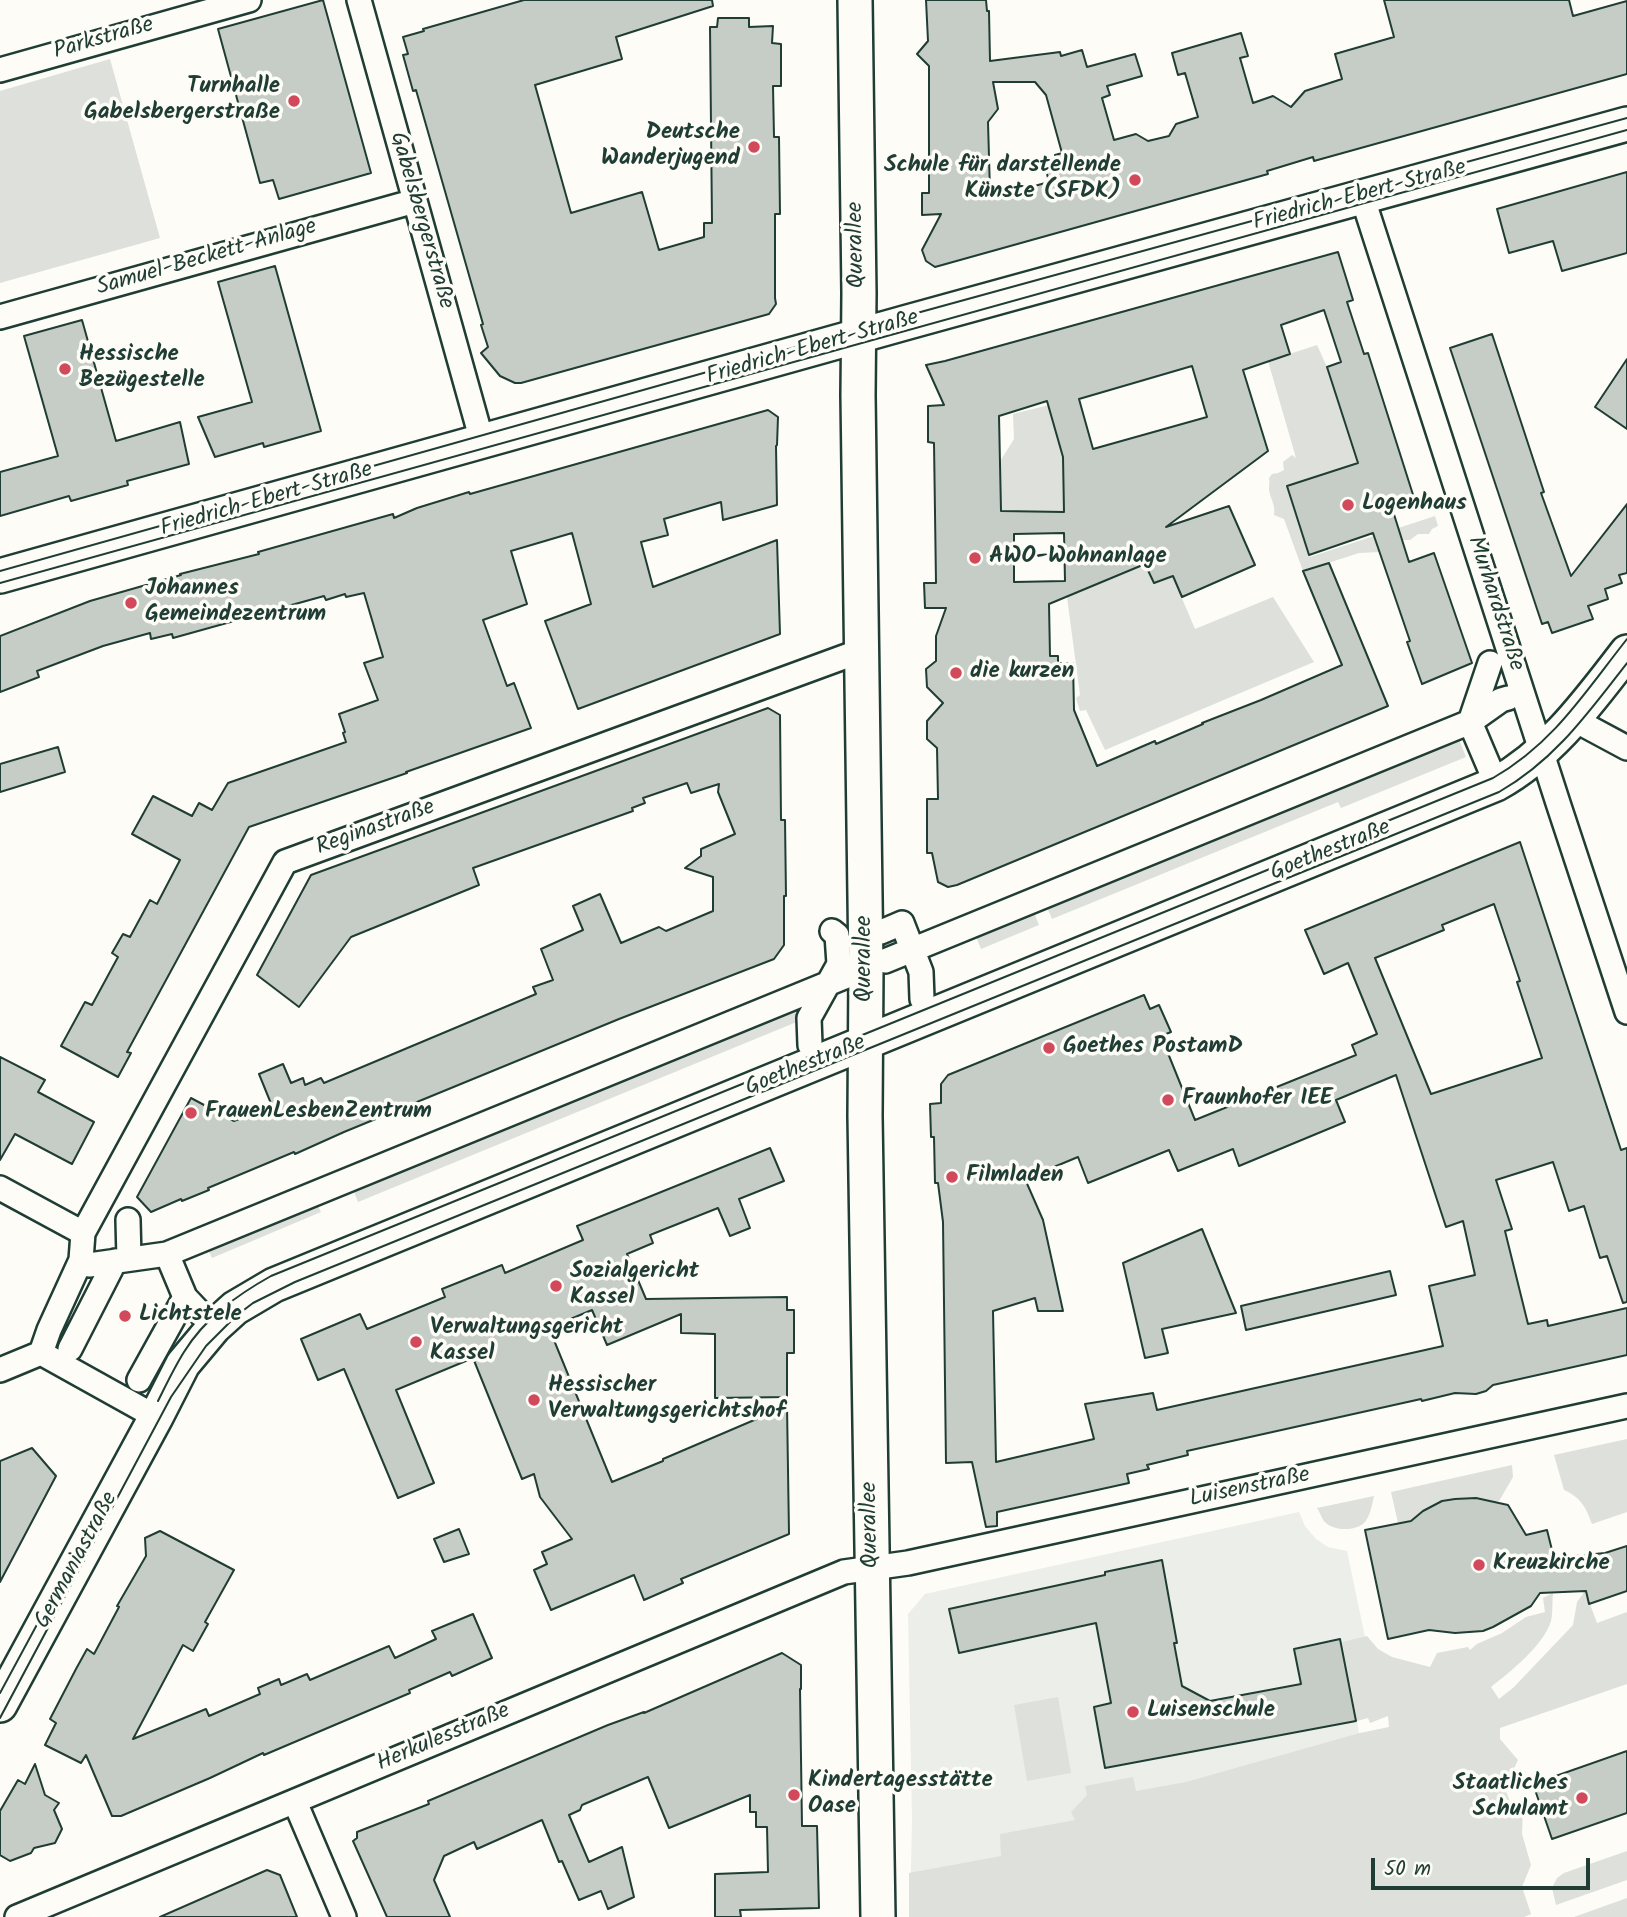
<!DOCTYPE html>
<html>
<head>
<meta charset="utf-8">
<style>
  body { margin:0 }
  #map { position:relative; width:1627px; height:1917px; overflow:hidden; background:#fdfcf7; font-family:Kalam,sans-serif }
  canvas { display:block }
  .scale { position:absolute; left:1371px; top:1858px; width:219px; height:32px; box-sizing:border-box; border:4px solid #1f3d34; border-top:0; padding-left:9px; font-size:21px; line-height:24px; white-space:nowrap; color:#1f3d34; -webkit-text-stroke:5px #fdfcf7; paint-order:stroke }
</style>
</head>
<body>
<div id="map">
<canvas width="1627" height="1917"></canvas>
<div class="scale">50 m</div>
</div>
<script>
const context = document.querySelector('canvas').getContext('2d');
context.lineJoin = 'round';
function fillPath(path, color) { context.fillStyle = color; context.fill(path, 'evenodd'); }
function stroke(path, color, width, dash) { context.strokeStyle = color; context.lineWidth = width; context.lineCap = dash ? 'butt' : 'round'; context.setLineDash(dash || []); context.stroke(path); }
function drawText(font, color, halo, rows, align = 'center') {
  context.font = font + ' Kalam,sans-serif'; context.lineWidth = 7; context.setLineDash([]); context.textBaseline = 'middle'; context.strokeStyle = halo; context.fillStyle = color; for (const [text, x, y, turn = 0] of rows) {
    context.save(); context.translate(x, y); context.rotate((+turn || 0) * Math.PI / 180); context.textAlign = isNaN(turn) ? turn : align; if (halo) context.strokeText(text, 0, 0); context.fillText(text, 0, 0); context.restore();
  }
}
fillPath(new Path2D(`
  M1299 1512 1305 1526 1316 1539 1328 1547 1347 1551 1365 1637 1342 1642 1359 1733 1510 1853 1531 1914 1524 1917H910L912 1818 908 1614 925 1594Z`), '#eceee9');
fillPath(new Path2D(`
  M110 59 160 238 0 283V91Z
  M1317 345 1327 367 1347 428 1388 415 1399 453 1370 459 1288 487 1310 557 1435 516 1438 526 1432 529 1429 534H1418L1410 540H1400L1388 545 1379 552 1359 553 1303 571 1284 519 1274 515C1276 505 1270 499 1269 489 1269 485 1270 482 1269 478L1272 474 1278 473 1284 470 1283 462 1292 455 1296 458 1268 361Z
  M1049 405 1063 457 1064 533 1023 534 1001 511V463H999L1014 439 1013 414Z
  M1164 556 1195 629 1273 597 1314 662 1105 750 1086 710 1080 711 1076 698 1080 695 1067 597Z
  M1458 737 1466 757 1341 808 1338 802 1052 919 1046 905Z
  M1033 910 1039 925 981 949 975 934Z
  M799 1006 804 1019 358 1202 353 1189Z
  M317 1204 321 1212 212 1258 208 1249Z
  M1627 1439V1512L1592 1524C1586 1507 1580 1497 1564 1490L1554 1455Z
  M1512 1465 1513 1477 1499 1501 1489 1504 1485 1503 1484 1500C1461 1495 1432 1498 1418 1519L1398 1523 1391 1492Z
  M1374 1496C1372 1505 1370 1517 1364 1523 1355 1531 1335 1531 1326 1523 1322 1520 1320 1512 1317 1508Z
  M1585 1591 1597 1623 1627 1612V1684L1500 1728V1739L1518 1760 1505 1788 1511 1805 1523 1808 1522 1834 1531 1865 1522 1887 1531 1914 1524 1917H909V1873L1001 1856 1000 1834 1075 1820 1071 1812 1087 1795 1085 1786 1133 1777 1136 1791 1186 1782 1360 1733 1389 1727 1388 1716 1370 1723 1368 1718 1357 1721 1342 1642 1367 1636 1378 1649 1392 1657 1430 1667 1437 1653 1468 1647 1470 1650 1477 1644 1502 1633 1526 1617 1545 1612 1543 1598 1553 1593C1552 1601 1553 1613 1551 1621 1544 1645 1510 1672 1491 1687L1499 1699 1514 1687 1573 1625 1577 1602Z
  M1058 1697 1071 1773 1027 1781 1014 1705Z
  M1627 1851V1880L1556 1905 1552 1888 1557 1878 1564 1873Z
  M1627 1898V1917H1574Z`), '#dde0db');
const building = new Path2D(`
  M323 0 371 173 279 199 273 180 260 183 218 29Z
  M524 0H712L713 6 616 37 622 59 535 85 571 213 642 192 659 250 704 237V223H712L710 27H717L718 18H749V27L773 26 772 43 781 44V86H773L774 137H779L780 214H775V298L776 304 769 314 521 383H515L500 376 481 353 488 347 481 325 483 324 416 90 413 91 403 55 408 54 403 37 424 31 423 29Z
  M926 0H986L987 11H989L990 61 1060 52 1061 56 1082 50 1087 67 1135 54 1142 76 1107 86 1110 95 1102 98 1114 140 1136 134 1148 141 1169 136 1176 124 1198 117 1185 73 1178 75 1172 53 1241 33 1248 56 1240 58 1253 103 1273 96 1291 107 1305 91 1342 79 1335 54 1394 37 1384 0H1569L1573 16 1627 1V74L1314 161 1313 157 1267 171 1268 174 935 267 926 261 922 250 941 214 922 215V193H929V66L917 54 928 41ZM993 82H1035L1046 95 1062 153 1055 155 1058 167 1046 170 1049 182 991 198V192H990L988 122 998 109Z
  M1627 172V253L1562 271 1553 241 1509 253 1497 209Z
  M1338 252 1353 300 1347 302 1364 354 1368 353 1415 501 1392 508 1409 562 1434 553 1472 663 1422 684 1407 642 1410 641 1373 533 1309 555 1287 486 1358 463 1327 367 1341 362 1324 310 1281 325 1290 354 1243 370 1268 451 1166 527 1229 506 1255 565 1182 597 1173 576 1154 583 1145 564 1049 604 1050 656H1058V663H1073L1074 710 1097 766 1155 741 1156 744 1203 724 1202 723 1261 700 1342 665 1303 571 1329 563 1388 706 957 885 948 887 938 882 932 853H927V799H938L937 748 927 739V721L943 703 927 687 926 669 936 661V636L946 608H925L924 583H936L934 443 928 442V406L944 405 926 365 945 361ZM1192 366 1207 417 1093 449 1079 399ZM1047 401 1063 457 1064 512 1001 511 999 416ZM1064 533 1065 581 1014 582V534Z
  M275 266 321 431 264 447 263 443 215 457 198 417 252 402 218 282Z
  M82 320 116 441 180 422 189 464 127 481 128 485 71 501 69 496 0 516V472L58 456 24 336Z
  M1492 334 1544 492 1541 493 1571 576 1627 504V573L1619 575 1622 583 1605 589 1608 599 1588 606 1593 619 1552 633 1548 622 1542 624 1450 348Z
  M1627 359V429L1595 407Z
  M768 410 778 417 777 445 776 446 777 505 723 520 721 502 664 519 668 535 641 542 653 587 777 540 780 634 578 709 545 621 591 604 572 533 511 551 527 604 483 620 507 686 514 683 531 728 406 772 407 773 249 827 127 1052 131 1053 118 1077 61 1046 85 1002 92 1005 118 957 112 953 123 934 130 937 150 900 157 904 180 860 132 834 153 796 192 816 199 803 212 810 228 783 346 742 343 733 345 732 339 714 378 700 364 663 383 657 364 593 346 597 345 594 326 600 324 596 173 638 172 634 151 639 150 633 103 646 37 671 39 677 0 692V636L90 601 181 575 180 574 259 554 258 552 393 514 394 518 417 508 469 492 470 494Z
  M768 708 780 715 781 820H785L786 896H784V945L774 959 619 1019 344 1132 295 1154 294 1152 208 1188 209 1190 182 1201 181 1199 151 1212 137 1197 191 1098 234 1121 272 1106 259 1074 283 1064 291 1083 303 1078 305 1085 321 1078 324 1083 536 994 533 987 553 980 541 949 583 930 573 906 600 894 621 943 659 927 666 931 713 911V877L685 868 701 856V849L735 834 718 792 719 784 691 793 687 783 643 798 645 803 632 808 633 811 473 868 479 885 351 937 299 1007 257 975 311 875Z
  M58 747 65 772 0 792V764Z
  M1520 842 1621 1150 1627 1148V1302L1623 1303 1607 1256 1600 1258 1584 1206 1569 1211 1553 1162 1496 1180 1512 1229 1505 1231 1528 1324 1547 1320 1548 1326 1627 1308V1355L1493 1385 1486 1391 1476 1394 1455 1393 1422 1401 1421 1399 1187 1451 1188 1455 1147 1465 1149 1469 1127 1474 1129 1483 997 1512V1526L986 1527 972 1462 946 1463 943 1222 938 1183H935L934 1137H931L930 1104 941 1103V1084L948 1075 1144 995 1150 1009 1159 1005 1171 1032 1161 1036 1195 1120 1356 1055 1352 1045 1377 1034 1348 963 1324 974 1305 930ZM1494 904 1520 981 1517 982 1542 1058 1431 1094 1375 958 1444 930 1442 925ZM1396 1075 1446 1227 1463 1221 1475 1275 1429 1286 1443 1346 1157 1410 1153 1393 1085 1404 1094 1439 996 1462 993 1311 1035 1298 1038 1311H1063L1043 1220 1025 1179 1078 1157 1088 1183 1169 1150 1178 1171 1233 1149 1239 1166 1345 1122 1336 1100Z
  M0 1057 45 1080 38 1092 94 1122 72 1164 15 1134 0 1160Z
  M770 1148 784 1181 739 1199 750 1228 730 1236 718 1208 650 1235 653 1243 627 1254 646 1299 787 1297V1310H794V1353H787V1397L715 1398V1334L681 1333V1314L607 1345 592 1310 549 1328 612 1482 663 1461V1459L787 1406 789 1534 681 1579 683 1583 644 1600 634 1575 551 1610 534 1570 547 1564 542 1552 572 1539 540 1497 534 1474 522 1479 473 1358 396 1390 434 1483 398 1498 344 1369 318 1380 301 1339 360 1314 367 1329 445 1297 442 1289 502 1265 505 1273 583 1240 577 1226Z
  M1202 1229 1236 1313 1162 1329 1168 1353 1145 1358 1123 1263Z
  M1390 1271 1396 1295 1246 1330 1241 1306Z
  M32 1448 56 1476 0 1582V1461Z
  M1476 1498 1508 1505 1526 1535 1547 1530 1554 1558 1605 1553 1627 1546V1591L1589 1604 1586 1591 1540 1593 1531 1606 1493 1627 1483 1631 1455 1633 1429 1630 1388 1639 1365 1530 1411 1521 1423 1511 1442 1501 1455 1499Z
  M459 1529 469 1554 444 1562 434 1539Z
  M160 1531 234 1570 205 1622 208 1624 193 1651 183 1645 133 1739 206 1709 209 1716 260 1694 258 1688 279 1679 281 1685 307 1674 310 1680 389 1646 395 1658 436 1639 432 1631 473 1614 492 1658 452 1676 450 1672 409 1690 410 1693 264 1755 263 1753 210 1778 121 1816H112L86 1755 81 1763 45 1745 56 1723 50 1719 76 1669 87 1649 94 1654 119 1607 117 1606 146 1556 145 1538Z
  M1162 1560 1177 1643H1174L1182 1686 1210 1701 1301 1684 1294 1649 1340 1639 1356 1721 1105 1768 1094 1707 1111 1703 1096 1623 959 1653 949 1609 1105 1575V1572Z
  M782 1653 801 1665V1689H800L802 1826H817L819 1908 740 1910 741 1917H715V1874L768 1872 767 1827H756V1812H750V1795L669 1828 648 1777 582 1805 580 1810 569 1815 589 1862 622 1847 634 1897 608 1909 601 1891 579 1900 562 1861 559 1862 542 1820 477 1849 474 1842 444 1856 434 1880 450 1917H387L353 1841 357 1838V1832L429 1804 428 1801 608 1725 644 1712V1713Z
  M1627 1751V1813L1552 1839 1533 1784Z
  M35 1764 45 1795 59 1803 54 1810 62 1829 55 1843 34 1848 31 1853 10 1861 0 1855V1811L18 1780 25 1784Z
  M267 1870 280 1875 297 1917H160Z`);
fillPath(building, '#c6cdc7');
stroke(building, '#1f3d34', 2);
const street = new Path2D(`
  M359 0 482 441
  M0 70 249 0
  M1362 196 1559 806 1627 1012
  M0 317 415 201
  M1490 663 1470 722 1490 769
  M1573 719 1627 748
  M881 932 902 923 921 972 922 999
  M885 961 1470 722 1501 700 1508 698
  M810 1045 809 1018 839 964 837 935 832 931
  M0 1188 83 1233
  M128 1220 129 1259
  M167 1254 185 1297 202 1315
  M89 1265 167 1254 849 975
  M70 1349 115 1261
  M41 1353 49 1330 81 1260 83 1233 285 862 863 650
  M41 1353 156 1417
  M0 1370 41 1353
  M139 1380 185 1297
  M295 1802 344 1917
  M17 1917 844 1572 908 1563 1627 1406`);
const secondary = new Path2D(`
  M855 0 859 293 858 395 866 968 865 1116 878 1917
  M0 576 908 322 1627 124
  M0 1705 156 1417 183 1364 214 1327 235 1308 274 1285 1496 784C1552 753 1589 701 1627 652`);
stroke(street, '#1f3d34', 28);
stroke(secondary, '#1f3d34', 38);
stroke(street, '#fdfcf7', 23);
stroke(secondary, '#fdfcf7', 33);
stroke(new Path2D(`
  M0 571 906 316 1627 118
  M0 583 1627 130
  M158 1401C166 1385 174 1368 184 1352 205 1318 237 1295 271 1276L1493 778C1554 743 1585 692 1627 639
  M0 1693 101 1506
  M0 1718 171 1397 206 1346 236 1316 253 1303 295 1282 1499 792C1555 760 1588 713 1627 663`), '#1f3d34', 2);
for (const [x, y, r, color] of [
  [294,101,7,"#d1495b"],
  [754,147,7,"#d1495b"],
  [1135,180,7,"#d1495b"],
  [65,369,7,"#d1495b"],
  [1348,505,7,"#d1495b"],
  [975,558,7,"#d1495b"],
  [131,603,7,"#d1495b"],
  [956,673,7,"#d1495b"],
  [1049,1048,7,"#d1495b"],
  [1168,1100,7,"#d1495b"],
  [191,1113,7,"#d1495b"],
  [952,1177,7,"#d1495b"],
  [556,1286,7,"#d1495b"],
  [125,1316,7,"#d1495b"],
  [416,1342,7,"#d1495b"],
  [534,1400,7,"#d1495b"],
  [1479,1565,7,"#d1495b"],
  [1133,1712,7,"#d1495b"],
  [794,1795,7,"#d1495b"],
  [1582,1798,7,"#d1495b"]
]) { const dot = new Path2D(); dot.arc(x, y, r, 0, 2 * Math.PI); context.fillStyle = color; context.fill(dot); stroke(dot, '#fdfcf7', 2.5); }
drawText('23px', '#1f3d34', '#fdfcf7', [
  ["Parkstraße",104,40,-16],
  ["Friedrich-Ebert-Straße",1360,197,-15],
  ["Gabelsbergerstraße",420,221,74],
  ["Querallee",858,245,-91],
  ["Samuel-Beckett-Anlage",207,259,-16],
  ["Friedrich-Ebert-Straße",813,349,-16],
  ["Friedrich-Ebert-Straße",267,501,-16],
  ["Murhardstraße",1494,604,72],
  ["Reginastraße",376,829,-20],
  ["Goethestraße",1331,852,-22],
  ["Querallee",866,959,-90],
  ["Goethestraße",806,1067,-22],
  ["Luisenstraße",1250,1489,-12],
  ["Querallee",872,1525,-91],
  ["Germaniastraße",78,1561,-62],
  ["Herkulesstraße",444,1739,-23]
]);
drawText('bold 23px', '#1f3d34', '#fdfcf7', [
  ["Turnhalle",280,88,"right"],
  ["Gabelsbergerstraße",280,114,"right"],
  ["Deutsche",740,134,"right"],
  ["Wanderjugend",740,160,"right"],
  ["Schule für darstellende",1121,167,"right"],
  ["Künste (SFDK)",1121,193,"right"],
  ["Hessische",79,356],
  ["Bezügestelle",79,382],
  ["Logenhaus",1362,505],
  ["AWO-Wohnanlage",989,558],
  ["Johannes",145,590],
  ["Gemeindezentrum",145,616],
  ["die kurzen",970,673],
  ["Goethes PostamD",1063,1048],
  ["Fraunhofer IEE",1182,1100],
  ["FrauenLesbenZentrum",205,1113],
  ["Filmladen",966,1177],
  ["Sozialgericht",570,1273],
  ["Kassel",570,1299],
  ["Lichtstele",139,1316],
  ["Verwaltungsgericht",430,1329],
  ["Kassel",430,1355],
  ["Hessischer",548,1387],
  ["Verwaltungsgerichtshof",548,1413],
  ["Kreuzkirche",1493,1565],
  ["Luisenschule",1147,1712],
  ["Kindertagesstätte",808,1782],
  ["Oase",808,1808],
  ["Staatliches",1568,1785,"right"],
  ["Schulamt",1568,1811,"right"]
], 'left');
</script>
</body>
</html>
